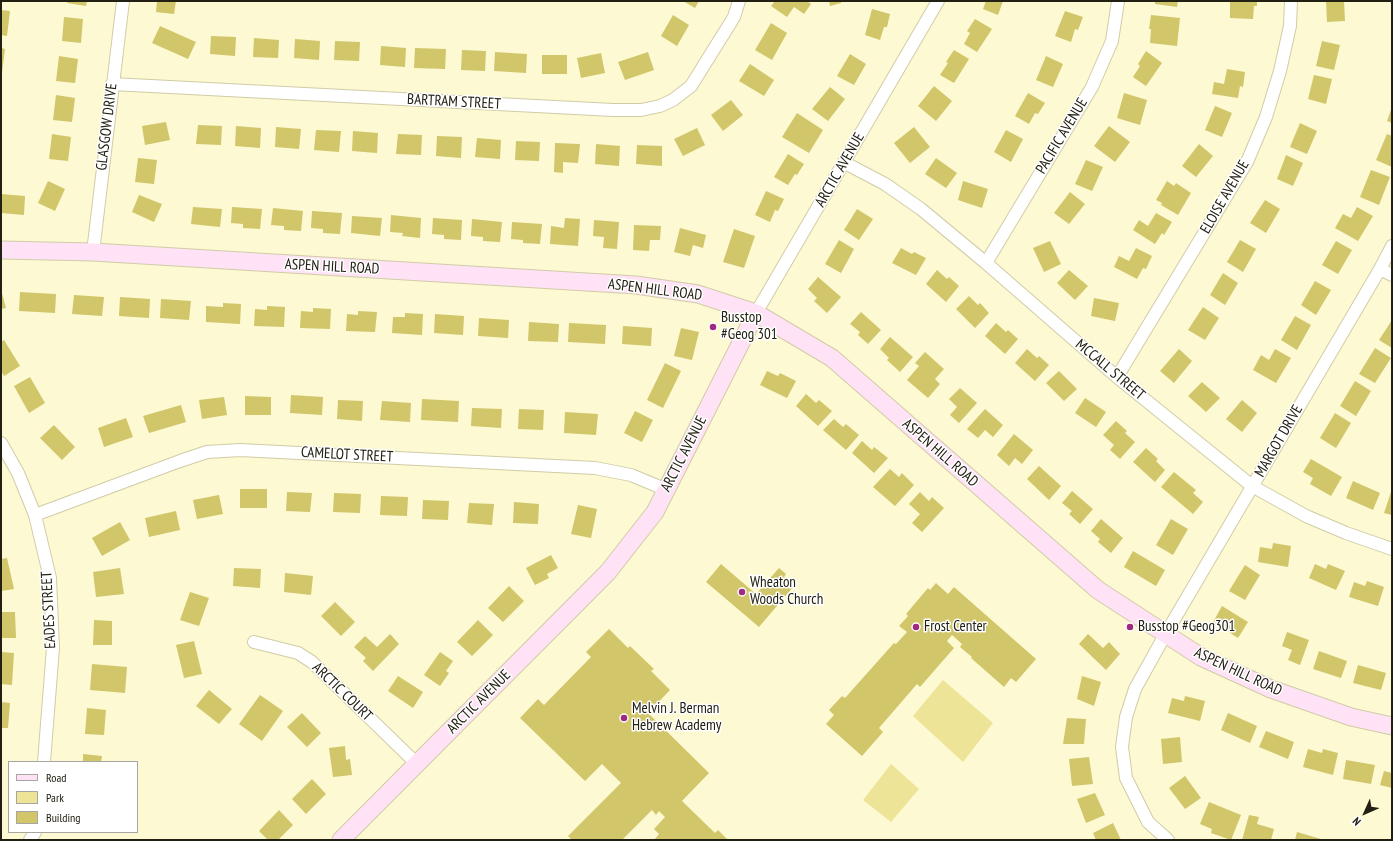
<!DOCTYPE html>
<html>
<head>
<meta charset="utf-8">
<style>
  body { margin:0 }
  #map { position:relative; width:1393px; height:841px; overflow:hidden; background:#fdf9d3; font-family:"PT Sans Narrow",sans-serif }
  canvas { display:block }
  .frame { position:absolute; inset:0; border:2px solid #222012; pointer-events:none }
  .legend { position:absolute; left:8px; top:761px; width:130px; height:72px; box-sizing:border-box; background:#fff; border:1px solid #a7a6a0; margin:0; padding:5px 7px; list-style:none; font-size:12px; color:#222012 }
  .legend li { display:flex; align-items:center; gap:8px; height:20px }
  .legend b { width:20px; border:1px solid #a7a6a0 }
  .north { position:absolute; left:1345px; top:793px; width:40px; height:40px; -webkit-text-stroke:3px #fff; paint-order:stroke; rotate:225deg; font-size:11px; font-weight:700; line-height:16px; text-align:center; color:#222012 }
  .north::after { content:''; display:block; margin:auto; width:14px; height:18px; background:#222012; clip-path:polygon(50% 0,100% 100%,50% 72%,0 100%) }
</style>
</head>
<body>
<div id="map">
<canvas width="1393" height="841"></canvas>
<div class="frame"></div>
<ul class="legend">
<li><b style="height:5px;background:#ffe2f5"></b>Road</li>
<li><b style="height:11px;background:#ede497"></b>Park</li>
<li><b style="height:11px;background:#d1c66a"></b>Building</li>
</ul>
<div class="north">N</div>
</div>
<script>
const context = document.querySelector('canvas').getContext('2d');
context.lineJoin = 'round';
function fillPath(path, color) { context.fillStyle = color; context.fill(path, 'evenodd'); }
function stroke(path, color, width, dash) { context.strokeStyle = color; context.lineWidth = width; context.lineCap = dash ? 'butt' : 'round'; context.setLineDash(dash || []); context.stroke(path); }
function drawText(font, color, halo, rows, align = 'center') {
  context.font = font + ' "PT Sans Narrow",sans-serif'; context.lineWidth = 3; context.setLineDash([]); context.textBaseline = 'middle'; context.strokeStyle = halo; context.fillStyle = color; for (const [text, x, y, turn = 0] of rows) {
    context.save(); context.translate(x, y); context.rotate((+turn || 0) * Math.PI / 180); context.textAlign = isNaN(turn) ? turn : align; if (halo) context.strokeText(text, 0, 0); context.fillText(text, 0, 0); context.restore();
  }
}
fillPath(new Path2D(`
  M943 680 993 723 963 762 913 716Z
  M891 764 919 789 891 822 863 800Z`), '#ede497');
fillPath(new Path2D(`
  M68 1H87L86 6 67 3Z
  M157 1H176L174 14 156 12Z
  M683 1H699L695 8Z
  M775 1H807L811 4 804 14 794 7 787 17 771 6Z
  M829 1H841V3L830 6Z
  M986 1H1003L998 15 983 9Z
  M1155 1H1178L1177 7 1155 4Z
  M1230 1H1257V6H1254L1253 19 1230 18Z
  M1326 1H1344L1345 21 1327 22Z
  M872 9 890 14 887 27H884L880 40 865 35Z
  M1 10 10 11 7 36 1 35Z
  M1065 11 1083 17 1078 30 1075 29 1071 42 1055 36Z
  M673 15 689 25 677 46 661 36Z
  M1151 15 1180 18 1177 46 1150 43 1151 29H1149Z
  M64 17 83 19 81 43 62 41Z
  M975 19 992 29 977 52 964 44 970 33 967 31Z
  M771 23 787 33 772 60 755 50Z
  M160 26 196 42 188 59 152 43Z
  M211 36 236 37 235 56 210 54Z
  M254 38 279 40 278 58 253 57Z
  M295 39 320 41 319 60 294 58Z
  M335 41 360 42 359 61 334 60Z
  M1322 41 1340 45 1334 70 1316 66Z
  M381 46 406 48 405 67 380 65Z
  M1 48 5 49 2 73H1Z
  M415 48 446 49 445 69 414 68Z
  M462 50 486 51 485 71 461 70Z
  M954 50 969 59 954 83 940 75 948 63 946 62Z
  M1146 51 1162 63 1146 86 1133 77 1140 66 1138 64Z
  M495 52 527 54 526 73 494 71Z
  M648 52 654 70 625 80 618 62Z
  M601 53 605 73 581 78 577 58Z
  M850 54 866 64 854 85 837 76Z
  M542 55H567V74H542Z
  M59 56 78 59 75 83 56 81Z
  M1046 56 1063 64 1053 87 1036 80Z
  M750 64 774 80 764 96 739 81Z
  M1227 69 1245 72 1243 87 1240 86 1238 98 1212 94 1214 82 1224 84Z
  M1314 75 1332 79 1326 104 1308 99Z
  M934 86 952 101 936 121 918 106Z
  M830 87 845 99 828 121 812 109Z
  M1028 93 1045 103 1038 114 1035 113 1029 124 1015 116Z
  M1124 93 1147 100 1140 125 1117 118Z
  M56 95 75 98 72 122 53 120Z
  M731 100 743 115 723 131 711 115Z
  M1215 106 1232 113 1222 137 1205 130Z
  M1392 107V123L1387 121Z
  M797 113 823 130 809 153 782 137Z
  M166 122 170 140 145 145 142 126Z
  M1300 123 1317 131 1307 154 1290 147Z
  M198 125 222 126 221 145 196 144Z
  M236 126 261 128 260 148 235 146Z
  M1109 126 1130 142 1115 162 1094 146Z
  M276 127 301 129 299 149 275 147Z
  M914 127 930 147 910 163 894 143Z
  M697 128 705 145 683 156 674 139Z
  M316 130 341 131 339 152 314 150Z
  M1006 130 1023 139 1011 162 994 152Z
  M353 131 378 133 377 153 352 151Z
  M52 134 71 137 68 161 49 159Z
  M398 134 422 135 421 155 396 154Z
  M1387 134 1392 136V167L1376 160Z
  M437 136 462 137 461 158 436 156Z
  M477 138 501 140 500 159 475 157Z
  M516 141 540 142 539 161 515 160Z
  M555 143 580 144 578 163 563 162V173L554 172Z
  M596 144 620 146 619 166 595 164Z
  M1199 144 1213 156 1196 177 1182 166Z
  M637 145 662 146V166L636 164Z
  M788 154 804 164 797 175 795 174 788 185 774 177Z
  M1286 155 1303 163 1293 186 1277 179Z
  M138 158 157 160 154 184 135 182Z
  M936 158 957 173 946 188 925 174Z
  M1086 160 1103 167 1092 191 1075 184Z
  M1371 170 1390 177 1379 205 1360 197Z
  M48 181 65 189 55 211 38 203Z
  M963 181 988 189 982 208 958 200Z
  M1167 181 1174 186 1176 183 1191 193 1178 215 1161 205 1162 203 1156 200Z
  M766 191 784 199 778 211 775 210 770 222 755 215Z
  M1070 192 1085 204 1069 224 1054 213Z
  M1 194 25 196 24 215 1 213Z
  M139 195 162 204 154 222 132 212Z
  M1265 200 1280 209 1266 233 1250 223Z
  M193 207 222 209 220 227 191 224Z
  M232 207 262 209 260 229 243 228V224L231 223Z
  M1357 207 1373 216 1358 241 1335 228 1343 214 1351 218Z
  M273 208 303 211 301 231 284 230V226L271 225Z
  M857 209 873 219 859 240 844 230Z
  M312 211 342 213 340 234 323 233V229L311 228Z
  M1156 213 1172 222 1164 235 1162 233 1155 244 1133 230 1139 220 1148 226Z
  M391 215 421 218 420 238 402 236 403 233 390 232Z
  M352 216 382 218 380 236 351 233Z
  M433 218 462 220 461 240 444 239V235L432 234Z
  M565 218 580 219 578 246 550 244 551 226 564 228Z
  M472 219 502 222 500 242 483 241V237L471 236Z
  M594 220 619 222 617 249 603 248 604 237 593 236Z
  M512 222 542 224 540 244 523 243V240L511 239Z
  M634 225 661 226 660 240H650L649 251 633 250Z
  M680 228 706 235 703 248 693 245 690 256 674 252Z
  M734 229 755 236 744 268 723 262Z
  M839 240 854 249 841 273 825 264Z
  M1240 240 1256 249 1243 272 1227 262Z
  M1050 241 1061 264 1044 272 1033 248Z
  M1336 241 1352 250 1338 274 1322 265Z
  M901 248 912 254 914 252 926 258 916 275 892 263Z
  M1136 248 1152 256 1146 269 1143 268 1137 279 1114 267 1119 256 1129 261Z
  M937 270 947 279 949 277 959 286 946 302 926 284Z
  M1069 270 1088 286 1075 300 1057 283Z
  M1223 273 1238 283 1225 305 1210 295Z
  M818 277 841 297 827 313 814 301 817 298 808 289Z
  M1315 281 1331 290 1316 315 1301 305Z
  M1 290 6 308 1 309Z
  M20 292 56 294 55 313 19 311Z
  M74 295 104 297 102 316 72 314Z
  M969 296 978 305 980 303 989 313 975 328 956 309Z
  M120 297 150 299 149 318 119 316Z
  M1094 298 1119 303 1115 321 1091 316Z
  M161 299 191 301 189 320 160 318Z
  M223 303 241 304 240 324 206 322V306L223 307Z
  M267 306 285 307 284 327 254 326 255 309 267 310Z
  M1203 307 1219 318 1205 340 1188 330Z
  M313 308 331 309 330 329 300 328 301 311 313 312Z
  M358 311 377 312 375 332 346 331 347 314 358 315Z
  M861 312 881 330 868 344 858 335 860 332 850 324Z
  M405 313 423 314 422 335 392 333 393 317H405Z
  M435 314 464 316 463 335 434 333Z
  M1295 316 1311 325 1297 350 1281 340Z
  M479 318 509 320 508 338 478 336Z
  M1392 320V348L1379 340Z
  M529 322 559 324 558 342 528 341Z
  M569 323 606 325 605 344 568 342Z
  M996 323 1006 332 1008 330 1018 339 1005 354 985 336Z
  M623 326 652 328 651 346 622 344Z
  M681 328 699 332 692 360 674 356Z
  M890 337 913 357 900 372 887 360 889 358 880 349Z
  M4 340 20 366 4 376 1 371V342Z
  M1375 348 1391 358 1375 383 1359 374Z
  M1027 349 1037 358 1039 356 1049 365 1035 381 1015 363Z
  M1179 349 1192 361 1174 383 1160 371Z
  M1275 349 1291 358 1276 383 1253 370 1261 355 1269 360Z
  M925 352 944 369 935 379 940 384 928 398 907 380 919 366 915 363Z
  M665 363 681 371 663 408 647 400Z
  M767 371 778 376 780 373 796 381 787 398 760 385Z
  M1059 371 1077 389 1064 401 1046 383Z
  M30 377 45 403 29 413 14 386Z
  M1355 381 1371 391 1356 416 1340 406Z
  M1202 382 1220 398 1206 412 1188 396Z
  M960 388 977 403 959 423 950 415 957 407 949 399Z
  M806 394 816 403 819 400 832 411 818 426 796 406Z
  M291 395 323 397 322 415 290 413Z
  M245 396 271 397V415H245Z
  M224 397 227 415 202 419 199 400Z
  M1085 398 1106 412 1096 427 1075 413Z
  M422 399 459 401 458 422 421 420Z
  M338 400 363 401 362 421 337 419Z
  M1242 400 1257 413 1242 432 1226 419Z
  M382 401 411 403 410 422 380 420Z
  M181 405 186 422 149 433 143 416Z
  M472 408 502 409 501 428 471 426Z
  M519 409 544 410 543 430 518 429Z
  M985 409 1003 425 993 437 985 430 978 438 967 429Z
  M635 411 653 420 642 442 624 433Z
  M565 412 598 414 596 435 564 433Z
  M1335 413 1351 423 1336 448 1320 438Z
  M126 418 133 437 104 447 98 428Z
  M834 419 843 427 846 424 859 435 846 450 823 430Z
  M1116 421 1127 431 1125 433 1135 442 1120 459 1110 450 1114 445 1103 435Z
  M54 425 75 447 62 460 40 438Z
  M1014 434 1033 450 1022 464 1015 458 1009 466 997 455Z
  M862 441 872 450 874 447 888 458 874 473 852 453Z
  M1146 448 1158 459 1156 461 1165 470 1155 482 1133 462Z
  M1311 459 1342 477 1331 496 1310 484 1313 478 1303 472Z
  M1039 466 1061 486 1049 500 1027 479Z
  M890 469 899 477 902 473 914 485 895 506 873 487Z
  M1174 472 1196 490 1193 493 1203 502 1193 514 1161 487Z
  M1353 481 1380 493 1373 510 1346 498Z
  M240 489H267V508H240Z
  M1392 489V515L1384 513Z
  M1072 491 1093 509 1080 524 1069 514 1072 511 1062 503Z
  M287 492 312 493 310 512 286 511Z
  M920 492 929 501 932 497 944 508 922 532 912 523 920 514 909 504Z
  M334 493 361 494 360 513 333 512Z
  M219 495 223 514 197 519 193 500Z
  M381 496 408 497 407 516 380 515Z
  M423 500 449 501 448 520 422 519Z
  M514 502 539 504 538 524 513 523Z
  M469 503 494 504 492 525 467 523Z
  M578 505 597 509 591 538 571 534Z
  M176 511 180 530 149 537 145 518Z
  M1101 519 1123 538 1111 553 1098 542 1100 539 1091 531Z
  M1171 519 1188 529 1173 555 1156 545Z
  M120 522 130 540 102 556 92 538Z
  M1273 543 1291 546 1288 567 1258 562 1260 547 1272 549Z
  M1133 551 1165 570 1156 586 1124 567Z
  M551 555 558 568 547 574 549 578 535 585 526 568Z
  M7 558 14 589 1 591V559Z
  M721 564 756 594 779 568 786 574 784 577 794 586 759 627 706 582Z
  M1315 564 1326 569 1328 564 1345 571 1336 590 1309 578Z
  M1245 565 1260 575 1245 600 1229 591Z
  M120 568 124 594 96 597 93 572Z
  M234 568 261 569 260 588 233 586Z
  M285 573 313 576 311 595 284 592Z
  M1367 581 1384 587 1378 606 1349 597 1354 582 1365 586Z
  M936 583 948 594 954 587 1036 659 1016 682 1011 678 1004 687 971 658 972 657 960 647 962 644 952 635 947 641 954 648 920 687 917 684 879 728 883 732 862 756 826 724 834 715 829 710 842 696 845 698 894 643 896 644 907 632 899 626 908 616 906 614 928 588 930 590Z
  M509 586 524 601 503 622 488 608Z
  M190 592 209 598 199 626 180 620Z
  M335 602 355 622 341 636 321 616Z
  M1222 606 1248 622 1238 638 1213 622Z
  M1 612H15L16 638H1Z
  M94 620 112 621V645H93Z
  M478 620 493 635 472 656 457 642Z
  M609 629 628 648 630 646 654 669 651 671 670 690 648 713 709 773 682 801 715 833 718 830 728 840H654L659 834 654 829 665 817 659 811 656 815 652 810 622 840H572L568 836 621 783 602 764 585 781 520 718 538 699 544 705 591 657 586 652Z
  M1287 632 1309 640 1300 665 1288 660 1292 650 1282 646Z
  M390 634 399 644 373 671 363 661 366 658 354 647 365 636 377 647Z
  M1088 634 1103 648 1109 642 1120 654 1106 670 1079 644Z
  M194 641 202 674 184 678 176 645Z
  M1319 651 1347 661 1341 678 1313 669Z
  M1 652 14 653 12 685 1 684Z
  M440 652 453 661 446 671 449 673 440 686 424 675Z
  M92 664 127 667 125 693 90 690Z
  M1358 665 1386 673 1381 690 1353 683Z
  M398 676 423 692 413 708 388 691Z
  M1082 676 1101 682 1094 706 1077 699Z
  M209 690 232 709 219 724 196 706Z
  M260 695 283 711 262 741 239 724Z
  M1185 696 1205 701 1200 721 1168 713 1172 698 1184 701Z
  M1 702 10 703 8 728H1Z
  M87 708 106 710 104 735 85 734Z
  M302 713 321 733 307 747 287 727Z
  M1228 713 1257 726 1250 743 1221 730Z
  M1067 718 1086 719 1084 744H1063Z
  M1266 731 1294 742 1288 759 1259 747Z
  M1180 737 1182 762 1163 764 1161 739Z
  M345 746 346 760 350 759 352 775 333 777 329 748Z
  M1308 749 1322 753 1323 749 1338 753 1333 775 1303 767Z
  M83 754 102 756 101 762H83Z
  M1089 757 1093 784 1072 786 1069 759Z
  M1346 760 1375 765 1371 784 1343 779Z
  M1384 771 1392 773V788L1380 785Z
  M1185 776 1201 798 1185 809 1169 788Z
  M312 779 326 794 306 814 292 799Z
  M1095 793 1105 815 1086 823 1077 799Z
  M1209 802 1241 815 1231 840 1211 833 1212 829 1200 824Z
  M279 810 293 825 278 840H268L259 831Z
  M1249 815 1259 817 1257 824 1274 829 1271 840H1242Z
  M1113 823 1121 840H1096L1093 833Z
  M1297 832 1321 839V840H1295Z`), '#d1c66a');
const street = new Path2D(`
  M112 84 613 110H641L660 106 673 100 691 86 734 17 739 1
  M845 163 885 184 921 209 986 263 1117 377 1252 486 1306 516 1346 533 1392 549
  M93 252 123 1
  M986 263 1092 87 1112 41 1118 1
  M1380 269 1392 275
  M756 313 938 1
  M1117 377 1247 162 1266 117 1280 71 1290 26 1291 1
  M1 443 18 473 35 515 50 578 53 648 44 762
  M35 515 180 461 207 452 240 450 595 468 631 475 667 490
  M254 642 298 653 312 662 417 764
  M30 840 35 832
  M1168 840 1148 822 1126 778 1122 747 1126 717 1135 689 1165 635 1380 269 1392 246`);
const secondary = new Path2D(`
  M1 250 93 252 636 285 698 294 756 313 832 358 1098 590 1201 657 1271 689 1351 717 1392 726
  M341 840 608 572 655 512 756 313`);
stroke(street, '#d0cca7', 14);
stroke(secondary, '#d0cca7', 19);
stroke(street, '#fff', 12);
stroke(secondary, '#ffe2f5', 17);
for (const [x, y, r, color] of [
  [713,327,4,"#a02981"],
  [742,592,4,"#a02981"],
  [916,627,4,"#a02981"],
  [1130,627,4,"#a02981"],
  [624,718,4,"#a02981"]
]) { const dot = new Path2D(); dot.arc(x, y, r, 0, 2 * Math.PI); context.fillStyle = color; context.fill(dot); stroke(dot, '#fff', 1.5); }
drawText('15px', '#222012', '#fff', [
  ["BARTRAM STREET",454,102,3],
  ["GLASGOW DRIVE",107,127,-83],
  ["PACIFIC AVENUE",1062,136,-59],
  ["ARCTIC AVENUE",840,170,-60],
  ["ELOISE AVENUE",1225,197,-60],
  ["ASPEN HILL ROAD",332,267,3],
  ["ASPEN HILL ROAD",655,290,7],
  ["MCCALL STREET",1110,370,40],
  ["MARGOT DRIVE",1279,441,-60],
  ["ASPEN HILL ROAD",940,453,41],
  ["ARCTIC AVENUE",684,454,-63],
  ["CAMELOT STREET",347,455,3],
  ["EADES STREET",49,610,-93],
  ["ASPEN HILL ROAD",1238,672,25],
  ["ARCTIC COURT",342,692,44],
  ["ARCTIC AVENUE",479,702,-45]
]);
drawText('15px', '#222012', '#fff', [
  ["Busstop",721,318],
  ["#Geog 301",721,335],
  ["Wheaton",750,583],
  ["Woods Church",750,600],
  ["Frost Center",924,627],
  ["Busstop #Geog301",1138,627],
  ["Melvin J. Berman",632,709],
  ["Hebrew Academy",632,726]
], 'left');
</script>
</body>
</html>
